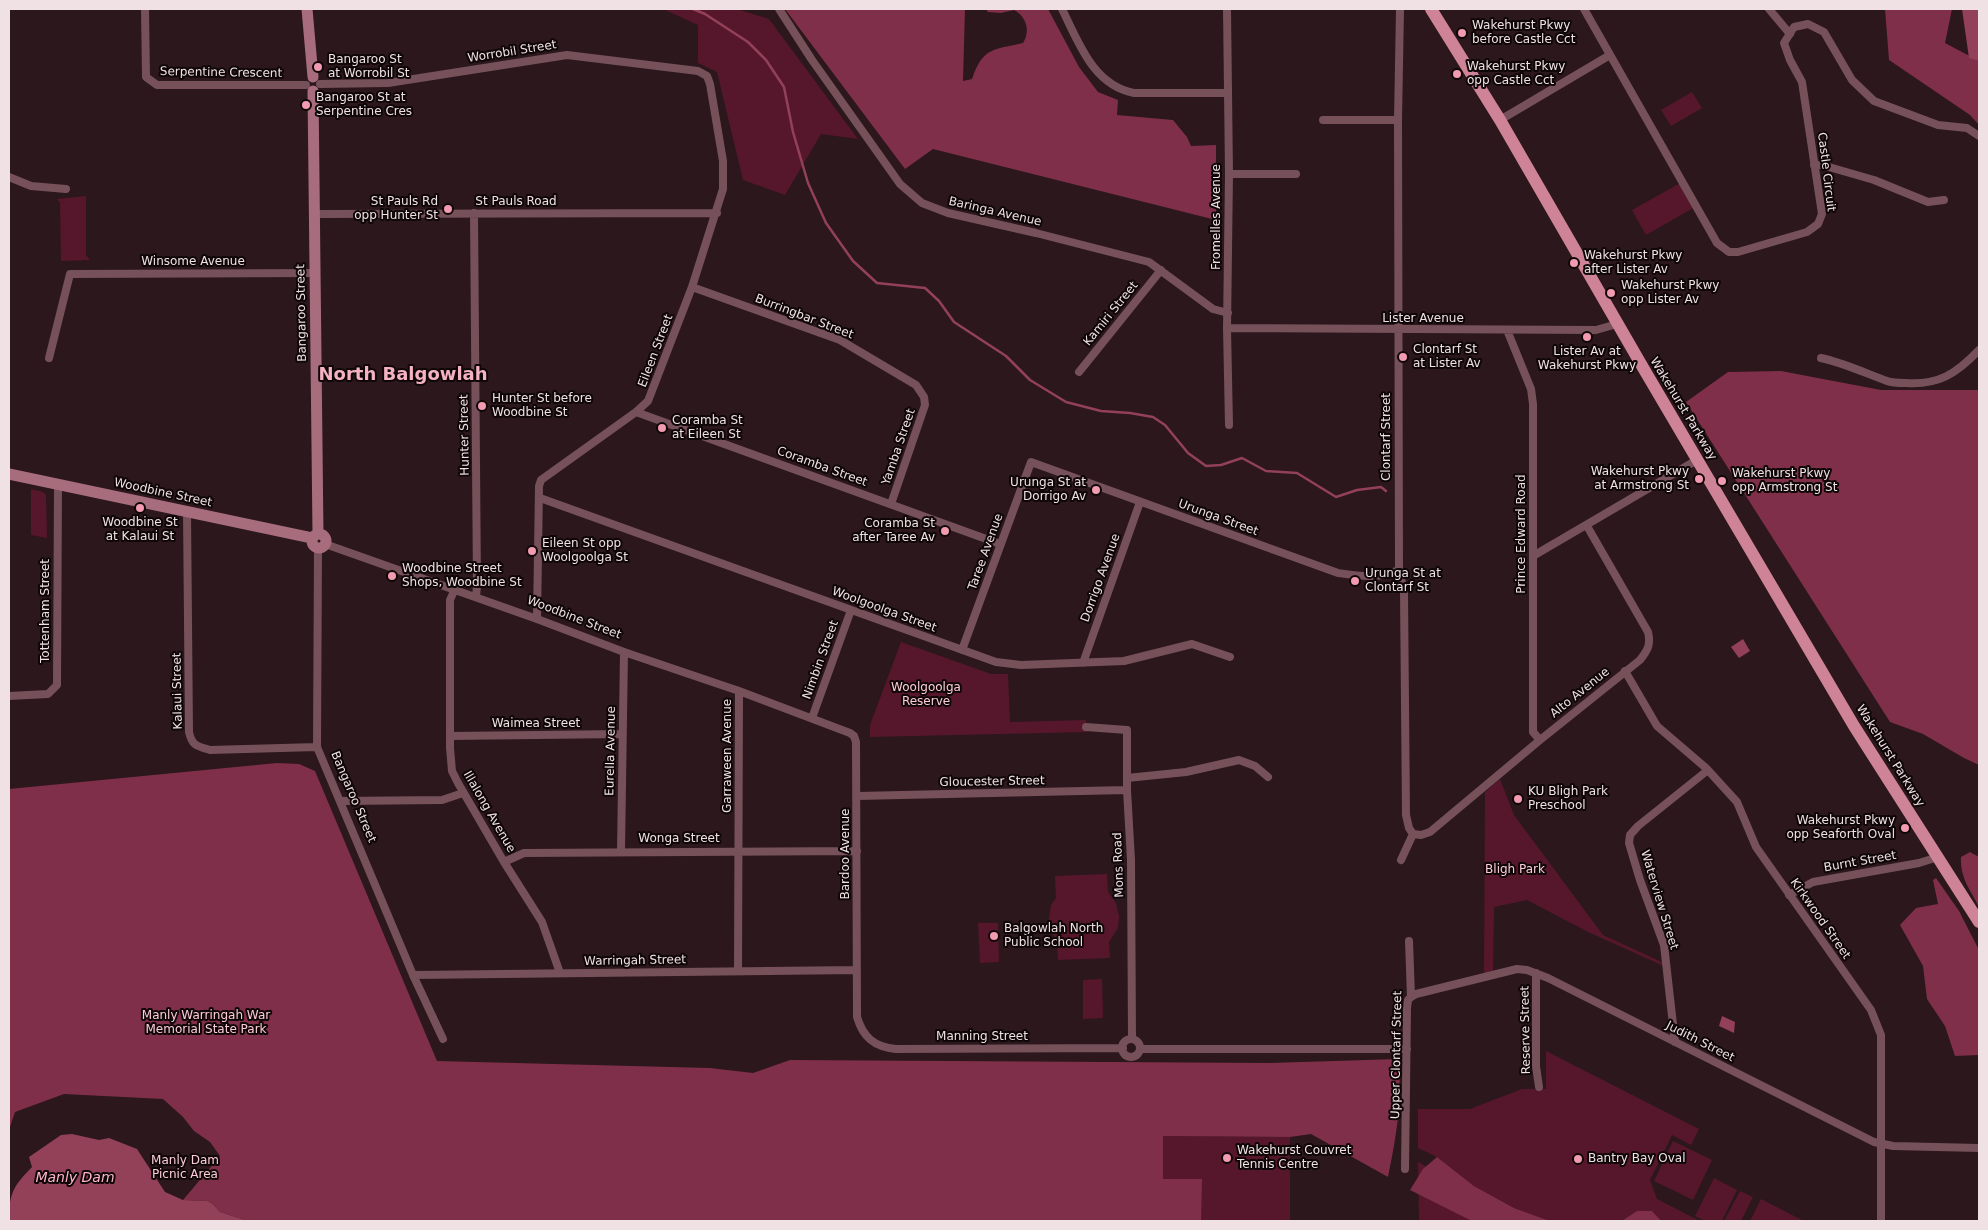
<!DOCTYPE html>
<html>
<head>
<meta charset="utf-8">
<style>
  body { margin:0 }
  #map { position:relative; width:1988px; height:1230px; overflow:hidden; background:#2b171c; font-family:"DejaVu Sans",sans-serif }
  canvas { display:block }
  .frame { position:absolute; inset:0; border:10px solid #f0e1e4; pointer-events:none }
</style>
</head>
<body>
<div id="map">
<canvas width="1988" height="1230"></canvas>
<div class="frame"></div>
</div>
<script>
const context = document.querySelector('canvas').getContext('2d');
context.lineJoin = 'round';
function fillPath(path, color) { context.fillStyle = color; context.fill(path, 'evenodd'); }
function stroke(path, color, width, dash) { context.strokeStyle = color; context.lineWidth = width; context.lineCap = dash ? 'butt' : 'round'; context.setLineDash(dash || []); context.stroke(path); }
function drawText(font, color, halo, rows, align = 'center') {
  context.font = font + ' "DejaVu Sans",sans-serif'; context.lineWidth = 4; context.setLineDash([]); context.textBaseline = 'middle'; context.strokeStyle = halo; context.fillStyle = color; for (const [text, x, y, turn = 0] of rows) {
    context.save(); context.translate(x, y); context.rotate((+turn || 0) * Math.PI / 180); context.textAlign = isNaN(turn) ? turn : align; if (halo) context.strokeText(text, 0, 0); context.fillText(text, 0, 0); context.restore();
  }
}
fillPath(new Path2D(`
  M663 9H737L769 19 858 139 821 134 785 195 743 180 717 72 698 63V25Z
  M1692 92 1702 108 1671 126 1661 110Z
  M1682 182 1695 207 1646 235 1632 210Z
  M86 196V255L90 260 61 261 60 203 57 199Z
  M31 489 43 492 46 495 47 538 31 535Z
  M901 642 991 674H1008L1010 722 1086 720 1087 732 870 737V725Z
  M1500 779 1514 815 1603 935 1666 964V967L1588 932 1527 900 1494 907 1493 974 1484 976 1485 792Z
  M1107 874 1108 892 1116 903 1119 916 1118 928 1109 942 1110 958 1058 960 1057 941 1051 931 1049 918 1051 905 1056 898 1055 876Z
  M978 923H998L999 962 980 963Z
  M1102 979 1103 1018 1083 1019V980Z
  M1546 1051 1699 1129 1691 1145 1672 1135 1650 1180 1657 1199 1700 1221H1550L1514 1208 1474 1186 1437 1157 1418 1148V1109H1470L1522 1089H1546Z
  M1163 1136 1290 1137V1221H1201V1179H1163Z
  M1673 1141 1712 1160 1693 1200 1654 1181Z
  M1418 1162 1525 1221H1419Z
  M1714 1178 1737 1190 1722 1221H1705L1695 1216Z
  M1740 1191 1753 1197 1741 1221H1724Z
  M1761 1199 1802 1220 1801 1221H1750Z`), '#56172d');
fillPath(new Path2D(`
  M785 9H965L963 81 972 79C983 47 993 50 1023 43 1031 31 1026 16 1014 10L1001 13 988 12 986 9H1048L1079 67 1098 92 1118 100 1117 115 1173 120 1187 137 1191 146 1216 145V220L933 149 905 169Z
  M1885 9H1952L1945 43 1979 61V125L1970 115 1889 60Z
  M1781 371 1881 390H1979V765L1964 758 1923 734 1890 722 1686 402 1728 372Z
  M277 763 299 764 315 771 437 1061 710 1068 753 1073 790 1060 1269 1063 1398 1059C1403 1100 1396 1138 1388 1177L1311 1134 1290 1137 1163 1136V1179H1202L1201 1221H248L220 1212 213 1204 207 1201 183 1200 220 1156 210 1142 194 1131 183 1117 163 1099 64 1094 15 1112 9 1130V789Z
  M1970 852 1979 857V907C1970 889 1960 878 1961 857Z
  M1936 878 1959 911 1979 950V1055L1955 1056 1945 1026 1927 999 1923 966 1900 925 1916 908 1938 904 1933 880Z
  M1437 1157 1474 1186 1514 1208 1550 1221H1472L1410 1190 1423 1169Z
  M1637 1211H1652L1661 1221H1622Z`), '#7f2f49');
fillPath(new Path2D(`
  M1962 9H1979V61L1969 58Z
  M1743 639 1750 651 1739 658 1731 647Z
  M1722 1016 1735 1022 1734 1033 1719 1026Z
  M72 1134 99 1140 109 1138 137 1149 165 1192 183 1200 207 1201 213 1204 220 1212 248 1221H9C9 1194 13 1186 32 1167L29 1157 61 1135Z`), '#934059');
stroke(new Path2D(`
  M693 9 705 14 748 42 766 60 784 87 793 132 808 183 826 223 853 261 877 283 925 288 939 301 954 322 1006 356 1030 380 1066 402 1101 411 1130 413 1153 417 1165 425 1188 453 1206 466 1221 465 1242 458 1266 471 1297 473 1336 497 1357 490 1381 487 1386 491`), '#934059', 2.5);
stroke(new Path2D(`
  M145 9 146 77 157 85H306
  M779 9 812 60 900 184 922 203 948 213 1036 233 1149 262 1213 309 1228 313
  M1062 9C1079 43 1093 85 1134 93H1227
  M1227 9 1229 174 1227 328 1229 425
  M1400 9 1398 120 1399 570 1404 592 1406 815 1409 828 1413 834
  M1584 9 1717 243 1729 252H1738L1807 232 1818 224 1822 214 1802 82 1790 60 1784 43 1794 27 1808 24 1824 32 1852 80 1874 101 1938 125 1967 128 1979 136
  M1769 9 1790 34
  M320 84 388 83 567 55 698 71 707 76 710 84 723 161V189L692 287 648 401 636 412 541 480 539 486 537 619
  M1323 120H1398
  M1500 120 1610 55
  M1814 165H1822L1874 180 1928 202 1944 200
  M1229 174H1296
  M9 177 31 186 66 189
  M474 213 477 586 476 597
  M315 214 717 213
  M692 287 840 340 916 385 924 397 925 405 891 504
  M1227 328 1596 330 1617 324
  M1507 330 1531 389 1533 404V732L1540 740
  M49 358 70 274 316 273
  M1821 358C1844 363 1865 373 1887 381 1892 383 1899 383 1906 383 1939 385 1956 374 1979 350
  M1079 372 1161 270
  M636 412 1000 544
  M540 498 996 662 1021 665 1124 661 1192 644 1230 657
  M187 512 189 732C192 746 197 746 210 750L317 747
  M325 544 537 619 624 652 739 691 850 733 854 736 856 742 857 1017C863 1037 874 1047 896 1049L1123 1048
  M318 549 317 747 413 975 443 1039
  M1533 556 1697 460
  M454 591 450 600V748L452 771 458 783 504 862 542 922 560 973
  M962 650 1031 462 1338 573C1359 576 1379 579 1399 570
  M1083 663 1140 502
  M1625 671 1657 726 1706 768 1737 802 1756 847 1871 1010 1881 1035V1221
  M9 696 48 694 57 685 58 484
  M812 718 851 610
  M1086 727 1127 730V790L1131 860 1132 1039
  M450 736 622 734
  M1127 778 1186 772 1239 760 1255 766 1268 777
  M857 796 1127 790
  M340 801 442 800 463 793
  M1413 834 1421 835 1430 832 1540 740 1640 660C1648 650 1651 644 1648 632L1587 526
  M621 851 624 652
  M1401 860 1413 834
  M504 862 524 853 857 851
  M1789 895 1813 882 1919 863 1938 857
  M738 971 739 691
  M1536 973V1066L1539 1087
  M413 975 857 970
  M1411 997 1416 994 1517 969 1527 970 1548 978 1874 1142 1893 1146 1979 1148
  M1122 1048a9 9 0 1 1 18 0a9 9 0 1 1-18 0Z
  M1675 1042 1664 945 1640 880 1629 843 1630 835 1638 826 1708 770
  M1140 1049H1407
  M1405 1169 1407 1008 1408 1000 1411 997 1409 941`), '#76515a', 8);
stroke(new Path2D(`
  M307 9 313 77
  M313 91 318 534
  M9 474 312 538
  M312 541a7 7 0 1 1 14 0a7 7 0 1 1-14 0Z`), '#a86d7c', 11);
stroke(new Path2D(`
  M1431 9 1500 120 1645 371 1854 726 1979 922`), '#cf8396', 12);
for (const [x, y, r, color] of [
  [1462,33,5,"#f19ab0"],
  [318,67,5,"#f19ab0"],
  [1457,74,5,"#f19ab0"],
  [306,105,5,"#f19ab0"],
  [448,209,5,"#f19ab0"],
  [1574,263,5,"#f19ab0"],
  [1611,293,5,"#f19ab0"],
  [1587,337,5,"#f19ab0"],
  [1403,357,5,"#f19ab0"],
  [482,406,5,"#f19ab0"],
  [662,428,5,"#f19ab0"],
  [1699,479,5,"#f19ab0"],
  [1722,481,5,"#f19ab0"],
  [1096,490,5,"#f19ab0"],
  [140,508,5,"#f19ab0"],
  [945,531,5,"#f19ab0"],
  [532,551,5,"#f19ab0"],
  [392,576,5,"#f19ab0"],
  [1355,581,5,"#f19ab0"],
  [1518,799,5,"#f19ab0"],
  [1905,828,5,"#f19ab0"],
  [994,936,5,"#f19ab0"],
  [1227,1158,5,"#f19ab0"],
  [1578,1159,5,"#f19ab0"]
]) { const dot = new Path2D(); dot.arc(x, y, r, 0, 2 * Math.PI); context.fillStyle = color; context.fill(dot); stroke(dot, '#0e0607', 2); }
drawText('12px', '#f0e1e4', '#0e0607', [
  ["Wakehurst Pkwy",1472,26],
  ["before Castle Cct",1472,40],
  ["Bangaroo St",328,60],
  ["at Worrobil St",328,74],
  ["Wakehurst Pkwy",1467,67],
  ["opp Castle Cct",1467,81],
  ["Bangaroo St at",316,98],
  ["Serpentine Cres",316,112],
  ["St Pauls Rd",438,202,"right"],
  ["opp Hunter St",438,216,"right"],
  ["Wakehurst Pkwy",1584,256],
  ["after Lister Av",1584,270],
  ["Wakehurst Pkwy",1621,286],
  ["opp Lister Av",1621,300],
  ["Clontarf St",1413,350],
  ["at Lister Av",1413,364],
  ["Lister Av at",1587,352,"center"],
  ["Wakehurst Pkwy",1587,366,"center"],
  ["Hunter St before",492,399],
  ["Woodbine St",492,413],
  ["Coramba St",672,421],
  ["at Eileen St",672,435],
  ["Wakehurst Pkwy",1689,472,"right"],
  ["at Armstrong St",1689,486,"right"],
  ["Wakehurst Pkwy",1732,474],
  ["opp Armstrong St",1732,488],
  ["Urunga St at",1086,483,"right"],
  ["Dorrigo Av",1086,497,"right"],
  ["Woodbine St",140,523,"center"],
  ["at Kalaui St",140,537,"center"],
  ["Coramba St",935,524,"right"],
  ["after Taree Av",935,538,"right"],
  ["Eileen St opp",542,544],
  ["Woolgoolga St",542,558],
  ["Woodbine Street",402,569],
  ["Shops, Woodbine St",402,583],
  ["Urunga St at",1365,574],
  ["Clontarf St",1365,588],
  ["KU Bligh Park",1528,792],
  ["Preschool",1528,806],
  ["Wakehurst Pkwy",1895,821,"right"],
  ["opp Seaforth Oval",1895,835,"right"],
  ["Balgowlah North",1004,929],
  ["Public School",1004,943],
  ["Wakehurst Couvret",1237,1151],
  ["Tennis Centre",1237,1165],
  ["Bantry Bay Oval",1588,1159]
], 'left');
drawText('12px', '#f0e1e4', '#0e0607', [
  ["Worrobil Street",512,52,-9],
  ["Serpentine Crescent",221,73,1],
  ["Castle Circuit",1826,172,83],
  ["St Pauls Road",516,202],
  ["Baringa Avenue",995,212,13],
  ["Fromelles Avenue",1217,217,-90],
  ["Winsome Avenue",193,262],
  ["Bangaroo Street",302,313,-91],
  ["Kamiri Street",1111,314,-51],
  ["Burringbar Street",804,317,21],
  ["Lister Avenue",1423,319],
  ["Eileen Street",656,351,-69],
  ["Wakehurst Parkway",1683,409,59],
  ["Hunter Street",465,435,-91],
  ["Clontarf Street",1387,437,-90],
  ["Yamba Street",899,447,-71],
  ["Coramba Street",822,467,20],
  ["Woodbine Street",163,493,12],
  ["Urunga Street",1218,518,20],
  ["Prince Edward Road",1522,534,-90],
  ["Taree Avenue",986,552,-70],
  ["Dorrigo Avenue",1101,578,-70],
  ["Woolgoolga Street",884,610,20],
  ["Tottenham Street",46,611,-90],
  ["Woodbine Street",574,618,21],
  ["Nimbin Street",821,660,-70],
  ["Kalaui Street",178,691,-91],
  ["Alto Avenue",1580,693,-39],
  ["Waimea Street",536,724],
  ["Eurella Avenue",611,751,-89],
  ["Garraween Avenue",728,756,-90],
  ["Wakehurst Parkway",1890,756,58],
  ["Gloucester Street",992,782,-1],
  ["Bangaroo Street",353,797,67],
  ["Illalong Avenue",489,812,60],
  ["Wonga Street",679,839],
  ["Bardoo Avenue",846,854,-90],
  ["Burnt Street",1860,862,-10],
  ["Mons Road",1119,865,-92],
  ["Waterview Street",1659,900,73],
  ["Kirkwood Street",1820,919,55],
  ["Warringah Street",635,961,-1],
  ["Reserve Street",1526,1030,-91],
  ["Manning Street",982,1037],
  ["Judith Street",1700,1042,27],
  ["Upper Clontarf Street",1397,1055,-89]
]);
drawText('12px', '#fdccd7', '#0e0607', [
  ["Woolgoolga",926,688],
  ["Reserve",926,702],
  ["Bligh Park",1515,870],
  ["Manly Warringah War",206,1016],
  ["Memorial State Park",206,1030],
  ["Manly Dam",185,1161],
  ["Picnic Area",185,1175]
]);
drawText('italic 14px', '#feb6c7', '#0e0607', [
  ["Manly Dam",75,1178]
]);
drawText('bold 18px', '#f5b2c2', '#0e0607', [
  ["North Balgowlah",403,375]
]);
</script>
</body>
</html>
